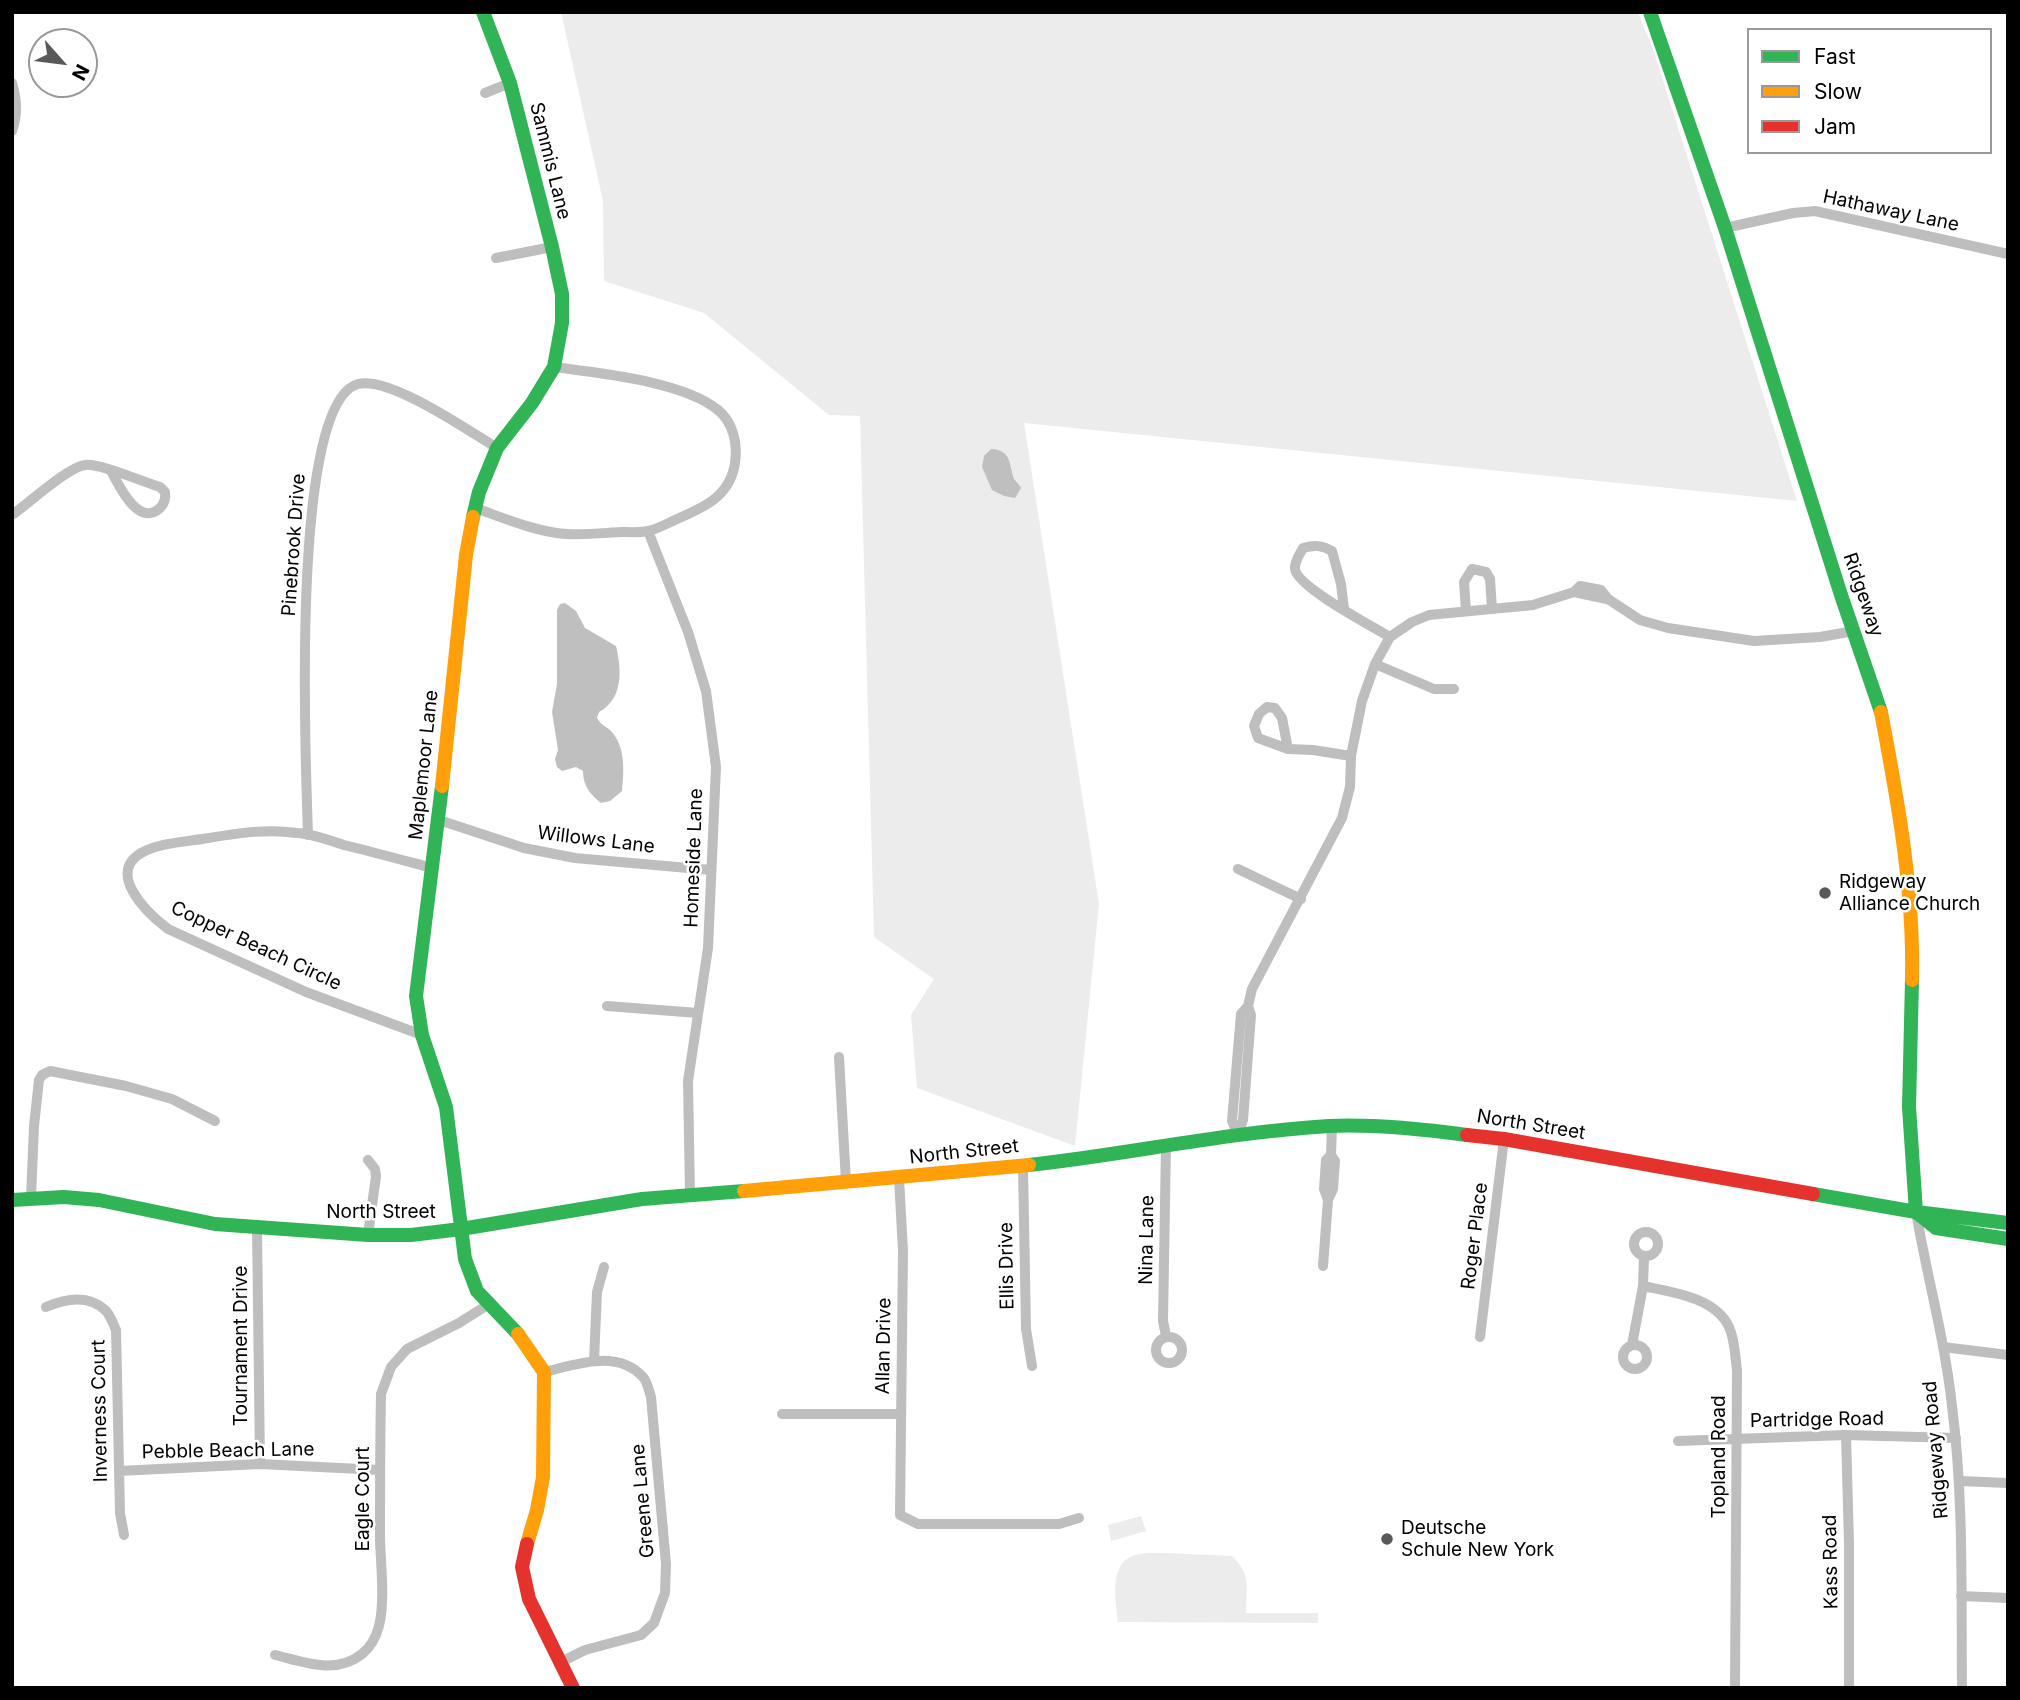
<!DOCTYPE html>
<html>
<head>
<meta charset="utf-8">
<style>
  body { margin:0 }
  #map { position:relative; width:2020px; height:1700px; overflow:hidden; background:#fff; font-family:Inter,sans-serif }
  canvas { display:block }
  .frame { position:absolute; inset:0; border:14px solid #000; pointer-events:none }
  .legend { position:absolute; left:1747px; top:28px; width:245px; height:126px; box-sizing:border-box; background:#fff; border:2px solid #999; margin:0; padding:9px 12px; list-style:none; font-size:21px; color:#000 }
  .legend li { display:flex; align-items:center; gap:14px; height:35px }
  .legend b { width:35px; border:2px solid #999 }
  .north { position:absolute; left:28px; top:28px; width:70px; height:70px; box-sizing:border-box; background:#fff; border:2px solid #999; border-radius:50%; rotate:118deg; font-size:19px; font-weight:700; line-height:28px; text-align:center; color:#000 }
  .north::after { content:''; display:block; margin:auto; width:24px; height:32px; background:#595959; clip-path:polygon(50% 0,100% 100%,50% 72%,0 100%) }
</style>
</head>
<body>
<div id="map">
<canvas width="2020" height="1700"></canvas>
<div class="frame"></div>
<ul class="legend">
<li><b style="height:9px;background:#30b455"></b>Fast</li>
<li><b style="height:9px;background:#ff9f0a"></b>Slow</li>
<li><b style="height:9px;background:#e5322d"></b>Jam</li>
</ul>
<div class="north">N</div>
</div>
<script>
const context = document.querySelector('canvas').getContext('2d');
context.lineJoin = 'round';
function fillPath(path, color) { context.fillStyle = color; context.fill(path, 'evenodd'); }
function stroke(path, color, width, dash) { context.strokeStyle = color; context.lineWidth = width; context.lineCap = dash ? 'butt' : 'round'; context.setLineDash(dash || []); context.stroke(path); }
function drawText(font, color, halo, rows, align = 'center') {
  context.font = font + ' Inter,sans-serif'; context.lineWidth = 5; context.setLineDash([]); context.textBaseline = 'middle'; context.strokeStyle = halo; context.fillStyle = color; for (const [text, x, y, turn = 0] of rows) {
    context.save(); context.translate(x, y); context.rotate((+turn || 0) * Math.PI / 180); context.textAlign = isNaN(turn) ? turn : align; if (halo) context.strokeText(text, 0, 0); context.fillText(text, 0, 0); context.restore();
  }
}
fillPath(new Path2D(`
  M561 12H1638L1653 49 1797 501 1024 423 1099 904 1075 1146 917 1088 911 1015 934 979 874 937 860 416 829 415 704 313 604 281 603 201Z
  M1141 1516 1146 1531 1111 1541 1108 1525Z
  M1167 1553 1232 1556C1252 1575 1246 1588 1246 1613H1318V1623L1118 1622C1116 1599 1107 1560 1139 1554 1148 1552 1158 1553 1167 1553Z`), '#ececec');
fillPath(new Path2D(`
  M991 449C1012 450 1009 465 1014 479 1015 480 1021 487 1021 488L1015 498 1004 496 992 490 982 467 984 456Z
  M565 603 576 611 585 628 616 646C622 671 623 699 599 712L597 718C601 725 605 726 610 730 626 746 624 771 622 791L610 801 601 803C590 794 583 786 583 771L576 767 562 771 557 767 555 759 558 750 552 712 557 684V610L560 604Z`), '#bfbfbf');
stroke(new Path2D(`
  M12 83C17 100 18 114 12 131
  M485 93 510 83
  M1725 228 1793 213 1815 211 2008 254
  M496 258 552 247
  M475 508C504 518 536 532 567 534 585 535 603 533 621 532 629 532 639 533 648 531 658 529 668 523 677 519 705 507 730 496 735 463 738 444 733 422 718 410 683 381 598 373 554 367
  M12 515C28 504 68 467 85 465 100 463 143 482 160 487L165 492C166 498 165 503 160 508 138 528 119 485 111 471
  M648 531 688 632 706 691 716 767 708 948 688 1081 690 1195
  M1574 592 1607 599
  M1344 609 1341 584 1332 551C1322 545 1314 545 1303 548 1300 554 1294 562 1295 569 1297 587 1372 626 1390 637
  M1466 611 1464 582 1472 569 1486 572 1490 579 1492 609
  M1375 664 1434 689H1454
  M1288 749 1282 718 1275 708 1267 707 1259 714 1254 726 1258 738 1288 749 1313 750 1351 756
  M439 820 524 848 575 858 711 870
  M308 835C306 769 289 402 358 384 390 376 469 431 497 448
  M1238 869 1301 899
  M607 1006 698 1013
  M422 1035 306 992 168 929C147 913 103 871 145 851 162 843 183 842 202 839 234 834 265 828 297 833 313 834 329 840 344 845 373 852 402 860 432 868
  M839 1057 846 1182
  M1238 1134 1243 1120 1251 1015 1248 1006 1252 989 1342 818 1350 787 1351 756 1362 701 1375 664 1390 637 1412 622 1429 615 1533 605 1574 592 1580 586 1601 590 1608 599 1640 620 1668 628 1754 641 1820 637 1854 631
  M1238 1134 1232 1121 1241 1014 1248 1006
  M1023 1166 1026 1329 1032 1366
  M899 1178 903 1251 900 1515 918 1524H1059L1079 1518
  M31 1198 34 1126 39 1080 42 1075 50 1071 126 1086 172 1099 215 1121
  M1328 1200 1324 1189 1326 1160 1331 1155
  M1916 1212C1927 1277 1945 1340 1952 1406 1964 1499 1961 1594 1962 1688
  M257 1227 260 1464
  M1634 1244a12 12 0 1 1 24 0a12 12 0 1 1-24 0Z
  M368 1235 376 1176 375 1169 368 1160
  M1323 1266 1328 1200 1333 1189 1335 1161 1331 1155 1332 1126
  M1643 1286C1671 1292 1715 1297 1729 1327 1735 1340 1735 1356 1737 1370L1735 1688
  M46 1307C65 1299 88 1294 105 1310 110 1314 113 1324 116 1330L120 1513 124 1535
  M1166 1336 1163 1321 1166 1145
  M1156 1350a13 13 0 1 1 26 0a13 13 0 1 1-26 0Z
  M1480 1337 1504 1139
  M1632 1345 1643 1286 1644 1257
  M1623 1357a12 12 0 1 1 24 0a12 12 0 1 1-24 0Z
  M1943 1347 2008 1355
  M594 1361 597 1292 604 1267
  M544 1372C575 1365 617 1348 643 1377 647 1381 649 1391 651 1397L666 1564 665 1593 654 1623 641 1635 585 1650 559 1663
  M782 1414H901
  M1846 1435 1849 1544V1688
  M1678 1441 1846 1435 1956 1438
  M119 1471 260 1464 380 1470
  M1960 1481 2008 1483
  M1961 1596 2008 1598
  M275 1655C304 1662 336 1675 362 1654 371 1647 376 1637 379 1626 385 1602 381 1566 380 1540 380 1491 380 1443 381 1394L391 1367 407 1349 459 1323 489 1304`), '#bebebe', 10);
stroke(new Path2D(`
  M1650 12 1725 228 1841 595 1881 712
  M473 517 479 492 497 448 532 403 554 367 562 323V294L552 247 510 83 483 12
  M442 786 416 996 422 1035 446 1107 465 1259 477 1291 518 1334
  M1912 980 1909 1107 1916 1212
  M1029 1165C1129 1154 1228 1132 1329 1126 1375 1124 1422 1129 1467 1135
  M1813 1194 1916 1212 2008 1223
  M12 1200 64 1197 99 1200 215 1224 368 1235H411L461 1229 642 1199 744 1191
  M1916 1212 1936 1228 2008 1239`), '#30b455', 14);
stroke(new Path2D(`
  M1881 712C1898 802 1914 889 1912 980
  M442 786 466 555 473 517
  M744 1191 1029 1165
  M518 1334 544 1372 543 1477 537 1510 527 1544`), '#ff9f0a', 14);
stroke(new Path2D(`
  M1467 1135 1504 1139 1813 1194
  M527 1544 522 1567 529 1599 573 1688`), '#e5322d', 14);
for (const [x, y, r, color] of [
  [1825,893,7,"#595959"],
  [1387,1539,7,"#595959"]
]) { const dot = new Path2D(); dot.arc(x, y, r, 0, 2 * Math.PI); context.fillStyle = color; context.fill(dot); stroke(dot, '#fff', 2.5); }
drawText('19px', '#000', '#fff', [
  ["Sammis Lane",550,161,76],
  ["Hathaway Lane",1891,211,12],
  ["Pinebrook Drive",294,545,-86],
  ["Ridgeway",1863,595,71],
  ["Maplemoor Lane",424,765,-84],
  ["Willows Lane",596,840,7],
  ["Homeside Lane",694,858,-88],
  ["Copper Beach Circle",256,946,25],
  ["North Street",1531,1125,9],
  ["North Street",964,1152,-6],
  ["North Street",381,1212],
  ["Roger Place",1475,1236,-83],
  ["Nina Lane",1147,1240,-89],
  ["Ellis Drive",1007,1266,-91],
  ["Tournament Drive",241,1346,-90],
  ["Allan Drive",884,1346,-89],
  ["Inverness Court",100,1411,-91],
  ["Partridge Road",1817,1420,-1],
  ["Ridgeway Road",1936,1450,-95],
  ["Pebble Beach Lane",228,1451,-1],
  ["Topland Road",1719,1457,-90],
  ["Eagle Court",363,1499,-90],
  ["Greene Lane",643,1501,-95],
  ["Kass Road",1831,1562,-91]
]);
drawText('19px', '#000', '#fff', [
  ["Ridgeway",1839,882],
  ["Alliance Church",1839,904],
  ["Deutsche",1401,1528],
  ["Schule New York",1401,1550]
], 'left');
</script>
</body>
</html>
